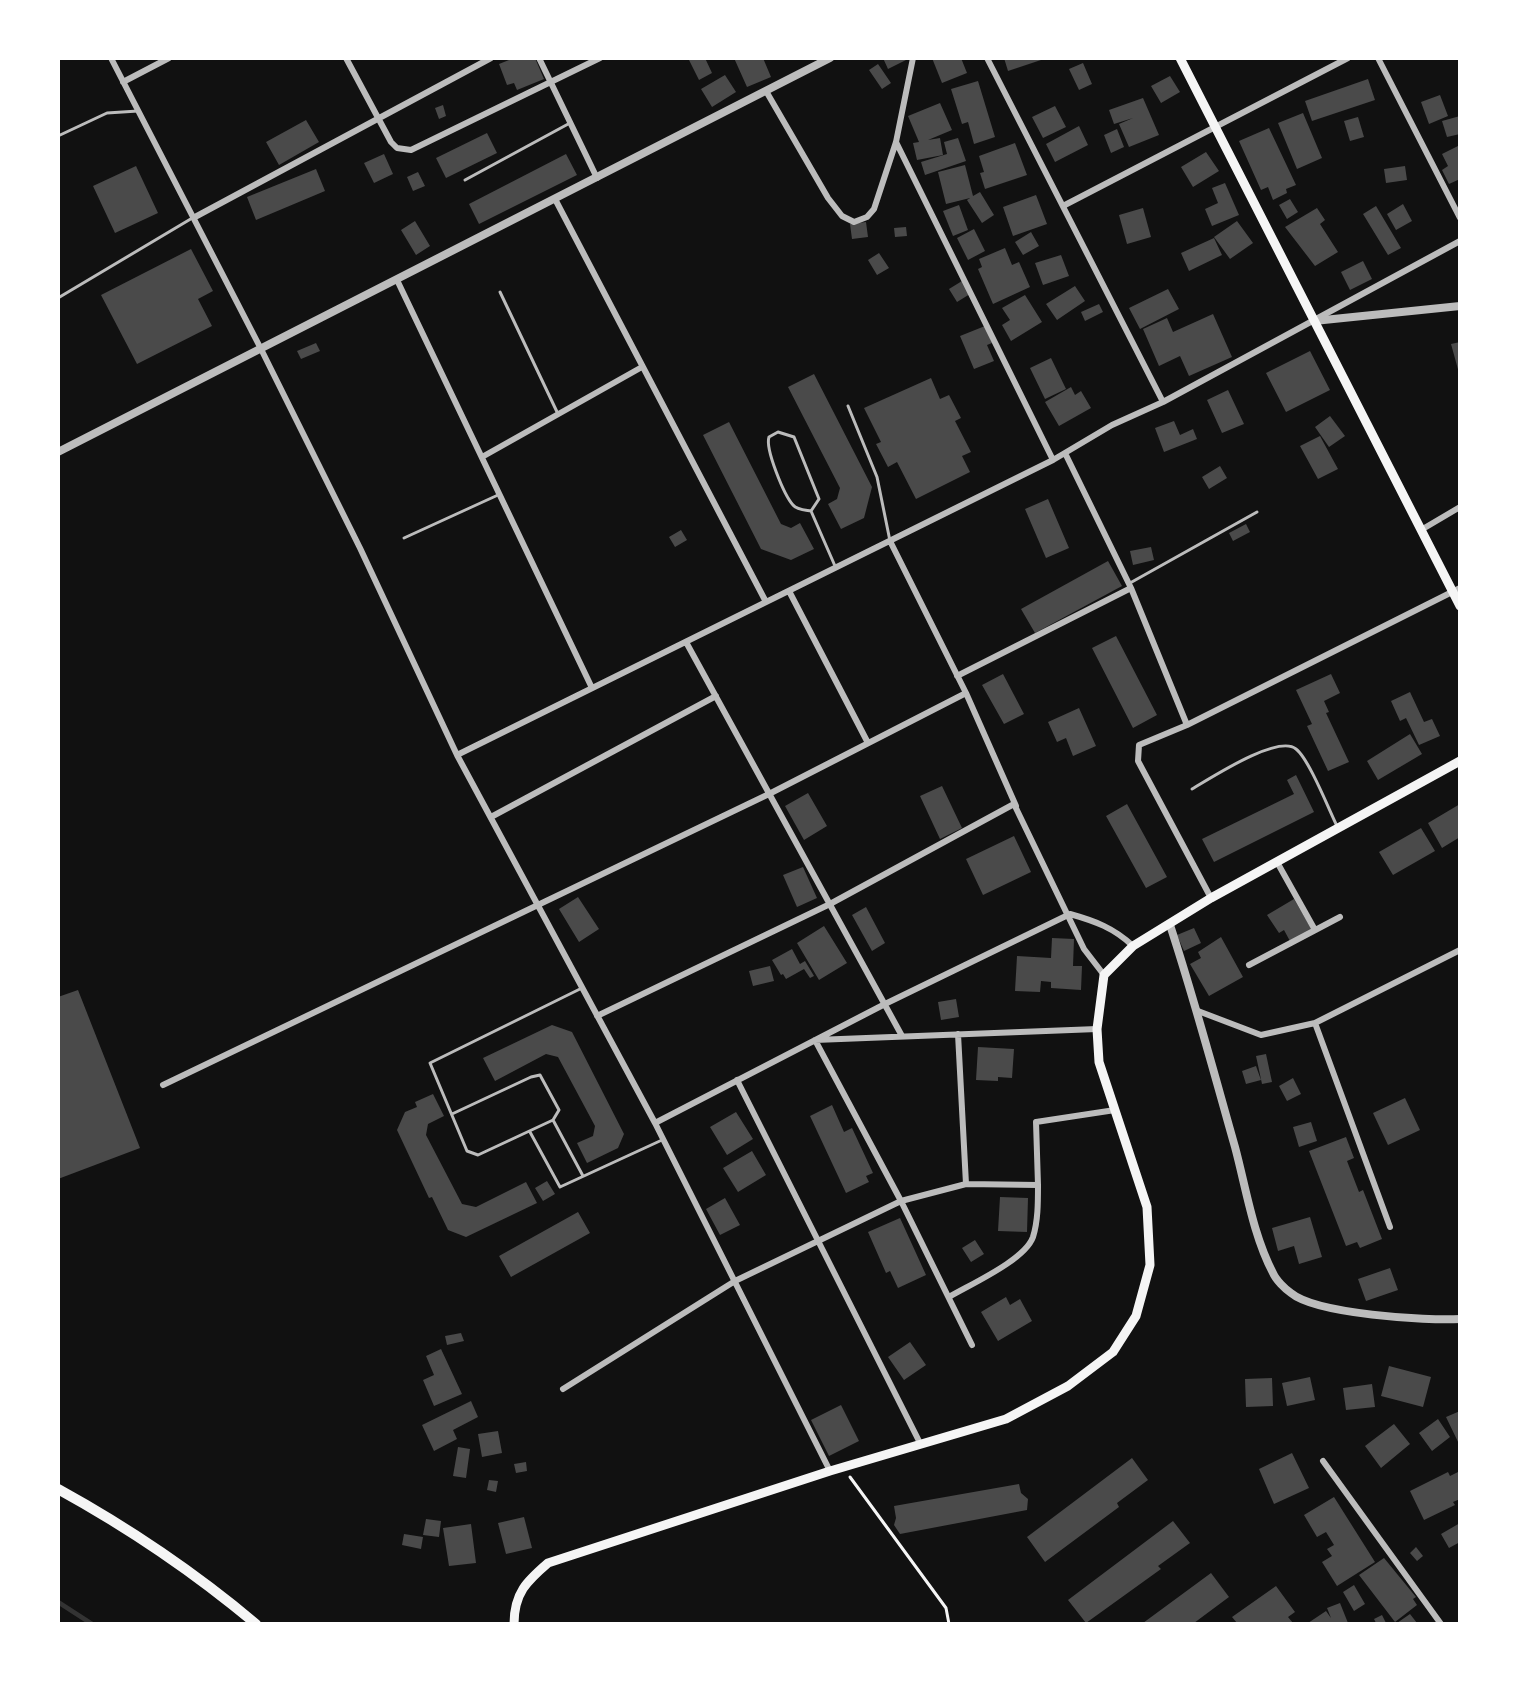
<!DOCTYPE html>
<html>
<head>
<meta charset="utf-8">
<style>
  body { margin:0 }
  #map { position:relative; width:1518px; height:1682px; overflow:hidden; background:#111; font-family:"Crimson Pro",serif }
  canvas { display:block }
  .frame { position:absolute; inset:0; border:60px solid #fff; pointer-events:none }
</style>
</head>
<body>
<div id="map">
<canvas width="1518" height="1682"></canvas>
<div class="frame"></div>
</div>
<script>
const context = document.querySelector('canvas').getContext('2d');
context.lineJoin = 'round';
function stroke(path, color, width, dash) { context.strokeStyle = color; context.lineWidth = width; context.lineCap = dash ? 'butt' : 'round'; context.setLineDash(dash || []); context.stroke(path); }
function fillPath(path, color) { context.fillStyle = color; context.fill(path, 'evenodd'); }
stroke(new Path2D(`
  M58 1602 92 1624`), '#333', 4.5);
fillPath(new Path2D(`
  M514 58H535L544 79 517 90 514 83 507 85 499 64Z
  M688 58H705L712 73 699 80Z
  M734 58H763L771 77 747 87Z
  M883 58H910L888 69Z
  M932 58H961L967 73 942 83Z
  M1004 58H1044V59L1008 71Z
  M1083 63 1092 84 1079 90 1069 69Z
  M878 64 891 83 882 89 869 70Z
  M725 75 736 92 712 107 701 89Z
  M1170 76 1180 92 1161 103 1151 86Z
  M1368 79 1375 100 1312 121 1305 101Z
  M978 81 995 137 974 144 968 122 962 124 951 89Z
  M1440 95 1448 116 1429 124 1421 102Z
  M1143 98 1159 135 1129 147 1119 124 1133 118 1114 124 1109 110Z
  M940 103 952 130 928 140 940 138 943 155 917 160 913 143 919 142 908 116Z
  M443 105 446 116 439 119 435 108Z
  M1055 106 1066 127 1043 138 1032 117Z
  M1303 113 1322 158 1297 169 1278 123Z
  M1460 116V134L1447 137 1442 121Z
  M1358 117 1364 137 1350 141 1344 121Z
  M306 120 319 142 279 165 266 142Z
  M1079 126 1088 145 1055 162 1046 144Z
  M1269 128 1296 185 1286 189 1287 193 1273 200 1268 187 1261 190 1239 141Z
  M1117 129 1124 147 1111 153 1104 135Z
  M487 133 497 153 446 178 436 158Z
  M958 138 966 161 925 175 921 162 947 154 944 142Z
  M1015 143 1027 175 985 189 980 173 984 172 979 156Z
  M1460 145V179L1449 184 1442 170 1448 166 1442 154Z
  M1206 152 1219 171 1193 187 1181 167Z
  M384 154 393 174 374 183 364 163Z
  M566 154 577 175 479 224 469 204Z
  M965 165 973 196 980 192 994 215 982 223 967 200 970 198 946 204 938 172Z
  M136 166 158 213 115 233 93 186Z
  M1405 166 1407 180 1386 183 1384 169Z
  M316 169 325 191 256 220 247 197Z
  M418 172 425 186 413 191 407 177Z
  M1225 183 1239 215 1212 226 1205 209 1218 203 1212 188Z
  M1036 195 1047 224 1013 236 1003 207Z
  M1290 199 1298 212 1287 219 1279 205Z
  M1403 204 1412 221 1396 230 1387 214Z
  M959 205 968 230 953 236 943 211Z
  M1376 206 1401 248 1388 255 1363 214Z
  M1143 208 1151 237 1127 244 1119 215Z
  M1317 208 1325 220 1320 224 1338 252 1315 266 1285 227Z
  M415 221 430 246 416 255 401 230Z
  M1237 221 1253 243 1230 259 1214 237Z
  M866 222 868 237 852 239 850 224Z
  M906 227 907 236 895 237 894 228Z
  M974 229 985 251 968 260 957 238Z
  M1031 232 1039 246 1023 255 1015 242Z
  M1214 238 1222 255 1189 271 1181 253Z
  M1005 248 1012 265 1019 262 1030 287 993 304 978 269 982 267 979 259Z
  M191 249 213 291 198 299 212 326 137 364 101 295Z
  M879 253 889 268 877 275 868 260Z
  M1061 255 1069 276 1043 285 1035 263Z
  M1363 261 1372 279 1350 290 1341 272Z
  M962 281 970 294 957 302 949 289Z
  M1075 286 1085 301 1057 320 1046 304Z
  M1168 289 1179 309 1140 329 1129 308Z
  M1025 295 1042 322 1011 341 1002 325 1010 320 1002 308Z
  M1099 304 1103 312 1085 321 1081 312Z
  M1213 314 1232 357 1189 376 1180 356 1159 366 1143 329 1167 318 1173 332Z
  M985 326 992 343 987 345 994 361 974 369 960 336Z
  M1460 342V372L1459 373 1451 344Z
  M316 343 320 351 301 359 297 351Z
  M1310 351 1330 390 1286 412 1266 373Z
  M1051 358 1066 389 1045 399 1030 368Z
  M814 374 872 487 864 518 841 529 828 504 837 499 840 488 788 387Z
  M931 378 940 399 949 395 961 418 955 421 971 452 962 456 970 472 916 499 897 462 888 467 876 444 881 442 864 408Z
  M1071 387 1075 395 1081 391 1091 408 1059 426 1045 402Z
  M1228 390 1244 424 1222 433 1207 400Z
  M1330 416 1345 436 1329 447 1315 427Z
  M1174 421 1180 435 1193 429 1197 439 1164 452 1155 428Z
  M729 422 781 524 791 528 800 523 814 549 791 560 761 549 703 435Z
  M1320 436 1338 469 1318 479 1300 446Z
  M1220 466 1227 478 1209 489 1202 477Z
  M1048 499 1069 548 1046 558 1025 509Z
  M1246 524 1250 532 1233 541 1229 533Z
  M681 530 687 540 675 547 669 537Z
  M1151 547 1154 560 1133 565 1130 551Z
  M1108 561 1122 586 1035 633 1021 609Z
  M1116 636 1157 715 1133 728 1092 648Z
  M1003 674 1024 714 1004 724 982 685Z
  M1331 674 1340 693 1324 701 1329 712 1326 713 1349 762 1328 771 1307 726 1312 724 1296 690Z
  M1410 692 1424 722 1432 719 1440 736 1419 745 1406 718 1400 721 1391 701Z
  M1079 708 1096 746 1073 756 1066 738 1057 742 1048 722Z
  M1410 734 1422 754 1378 780 1367 761Z
  M1296 775 1314 812 1214 862 1202 839 1294 794 1287 780Z
  M942 786 962 828 940 839 920 796Z
  M808 793 827 826 804 840 785 806Z
  M1127 804 1167 877 1146 888 1106 816Z
  M1460 804V837L1442 848 1428 823Z
  M1421 828 1435 851 1393 875 1379 852Z
  M1014 836 1031 872 983 895 966 859Z
  M803 867 817 898 797 907 783 875Z
  M578 897 599 929 579 942 559 909Z
  M1294 899 1312 930 1291 943 1284 930 1279 933 1267 915Z
  M866 907 885 943 872 951 852 915Z
  M824 926 847 963 819 980 797 943Z
  M1194 928 1201 943 1184 951 1177 935Z
  M1221 937 1243 977 1209 996 1190 964 1201 958 1198 952Z
  M1052 938 1074 939 1073 966H1082L1081 990 1051 988V982L1041 981 1040 992 1015 991 1017 956 1051 958Z
  M792 949 800 964 805 961 814 976 810 978 804 969 786 979 783 974 781 975 772 960Z
  M770 966 774 981 753 986 749 971Z
  M78 990 140 1148 58 1179V997Z
  M956 999 959 1017 941 1020 938 1002Z
  M552 1025 572 1032 624 1134 618 1148 587 1163 577 1143 593 1136 595 1126 558 1057 546 1054 495 1081 483 1058Z
  M978 1047 1014 1049 1012 1078 998 1077V1081L976 1080Z
  M1266 1054 1272 1082 1262 1084 1256 1056Z
  M1256 1066 1261 1080 1246 1084 1242 1071Z
  M1293 1078 1301 1094 1287 1101 1279 1086Z
  M433 1094 444 1116 428 1124 426 1135 462 1204 476 1207 526 1182 537 1203 466 1237 448 1230 432 1197 429 1198 397 1130 405 1112 417 1107 415 1102Z
  M1405 1098 1420 1130 1388 1145 1373 1113Z
  M832 1105 844 1132 852 1128 873 1173 866 1176 869 1182 846 1193 810 1116Z
  M736 1112 753 1139 727 1155 710 1127Z
  M1311 1122 1317 1141 1299 1147 1293 1127Z
  M1346 1137 1354 1158 1347 1161 1359 1192 1363 1190 1382 1239 1360 1248 1357 1242 1346 1246 1309 1151Z
  M752 1151 766 1175 738 1192 723 1168Z
  M547 1181 555 1194 543 1201 535 1188Z
  M1000 1197 1028 1198 1027 1232 998 1231Z
  M725 1198 740 1225 720 1235 706 1209Z
  M578 1212 590 1233 511 1277 499 1256Z
  M1310 1217 1322 1257 1299 1264 1294 1246 1278 1251 1272 1228Z
  M900 1218 926 1275 898 1288 890 1271 886 1273 868 1232Z
  M975 1240 984 1254 971 1262 962 1248Z
  M1390 1268 1398 1290 1366 1301 1358 1279Z
  M1006 1297 1010 1305 1020 1299 1032 1321 998 1341 981 1312Z
  M461 1333 464 1341 447 1345 445 1336Z
  M910 1342 926 1365 904 1380 888 1357Z
  M441 1349 462 1394 434 1406 423 1380 434 1375 426 1356Z
  M1389 1366 1431 1377 1423 1407 1381 1396Z
  M1310 1377 1315 1400 1287 1406 1282 1383Z
  M1272 1378 1273 1406 1246 1407 1245 1379Z
  M1372 1384 1375 1407 1346 1410 1343 1388Z
  M471 1401 478 1417 453 1430 457 1439 434 1451 422 1425Z
  M841 1405 859 1441 829 1456 811 1420Z
  M1460 1411V1446L1446 1417Z
  M1438 1419 1450 1437 1432 1451 1419 1433Z
  M1394 1424 1410 1444 1381 1468 1365 1446Z
  M498 1431 502 1453 482 1457 478 1434Z
  M458 1447 470 1449 466 1478 453 1476Z
  M1292 1453 1309 1488 1274 1504 1259 1469Z
  M1132 1458 1148 1480 1117 1503 1119 1507 1045 1562 1027 1537Z
  M526 1462 527 1471 516 1473 514 1464Z
  M1460 1471V1499L1453 1502 1455 1505 1424 1520 1410 1491 1448 1472 1450 1476Z
  M489 1480 498 1481 496 1492 487 1490Z
  M1019 1484 1021 1493 1028 1499 1027 1510 900 1534 894 1525 896 1518 894 1506Z
  M1334 1497 1375 1562 1337 1586 1322 1562 1332 1556 1327 1549 1334 1545 1326 1532 1317 1537 1304 1515Z
  M524 1517 532 1548 506 1554 498 1523Z
  M426 1519 441 1521 439 1537 423 1535Z
  M1173 1521 1190 1543 1158 1566 1161 1569 1086 1623 1068 1600Z
  M1460 1523V1542L1449 1548 1441 1534Z
  M471 1524 476 1563 449 1566 443 1528Z
  M404 1534 423 1537 421 1549 402 1545Z
  M1416 1547 1423 1556 1417 1561 1410 1553Z
  M1384 1558 1416 1597 1413 1599 1417 1605 1395 1622 1359 1575Z
  M1211 1573 1229 1597 1194 1623H1143Z
  M1354 1585 1365 1604 1354 1611 1343 1592Z
  M1276 1586 1295 1612 1288 1617 1293 1623H1237L1232 1617Z
  M1340 1603 1348 1623H1308L1326 1611 1331 1618 1327 1608Z
  M1410 1614 1417 1623H1397Z
  M1382 1615 1386 1623H1376L1374 1619Z`), '#4a4a4a');
stroke(new Path2D(`
  M850 1477 946 1608 949 1624`), '#f5f5f5', 3);
stroke(new Path2D(`
  M58 136 107 113 138 111
  M465 180 570 123
  M500 292 558 414
  M58 298 194 217
  M848 406 877 477 890 541
  M778 432 794 437 819 499 811 511C805 510 797 510 793 505 784 495 765 449 769 437Z
  M811 511 835 566
  M404 538 498 495
  M1130 583 1257 512
  M1192 789C1211 778 1278 734 1296 749 1309 759 1329 810 1337 826
  M452 1114 531 1077 540 1075 559 1110 553 1120 478 1155 467 1151 430 1063 582 988
  M553 1120 583 1176
  M530 1132 560 1187 662 1140`), '#bcbcbc', 3);
stroke(new Path2D(`
  M111 58 261 349 360 548 457 755 655 1123 830 1471
  M346 58 391 142 397 148 411 150 600 58
  M539 58 597 178
  M987 58 1163 402 1460 241
  M1378 58 1460 218
  M123 82 169 58
  M766 91 828 198 842 216 854 222 867 217 874 209 896 142 913 58
  M896 142 1053 460
  M555 199 766 602
  M1063 206 1348 58
  M195 217 491 58
  M397 280 592 688
  M1065 453 1131 588 1187 725 1139 745 1138 761 1211 898
  M482 457 642 367
  M1421 530 1460 507
  M890 541 966 693 1016 806
  M789 591 868 743
  M686 642 902 1036
  M957 676 1131 588
  M1187 725 1460 588
  M457 755 1053 460 1112 425 1163 402
  M491 817 716 696
  M1277 862 1315 930
  M1249 965 1340 917
  M1198 1011 1261 1035 1315 1023 1390 1227
  M597 1016 830 904 1014 804 1084 949 1104 975
  M1315 1023 1460 950
  M958 1034 966 1184 1038 1185 1036 1122 1115 1110
  M737 1080 920 1443
  M163 1085 769 794 966 693
  M655 1123 885 1004 1070 914C1095 921 1114 928 1133 946
  M949 1297C971 1284 1025 1260 1033 1237 1038 1221 1038 1203 1038 1185
  M972 1345 901 1201 815 1040 1097 1029
  M563 1389 735 1281 901 1201 966 1184
  M1323 1461 1441 1624`), '#bcbcbc', 6);
stroke(new Path2D(`
  M1314 321 1460 306
  M58 452 830 58
  M1170 925C1194 998 1214 1073 1235 1147 1246 1188 1253 1235 1273 1273 1276 1280 1285 1289 1291 1293 1316 1314 1426 1321 1460 1319`), '#bcbcbc', 8);
stroke(new Path2D(`
  M1180 58 1460 606
  M514 1624C514 1593 527 1581 548 1563L830 1471 1006 1419 1068 1386 1113 1352 1136 1316 1150 1265 1147 1207 1099 1062 1097 1029 1104 975 1133 946 1211 898 1460 761`), '#f5f5f5', 9);
stroke(new Path2D(`
  M58 1489C129 1528 194 1572 256 1624`), '#f5f5f5', 10);
</script>
</body>
</html>
